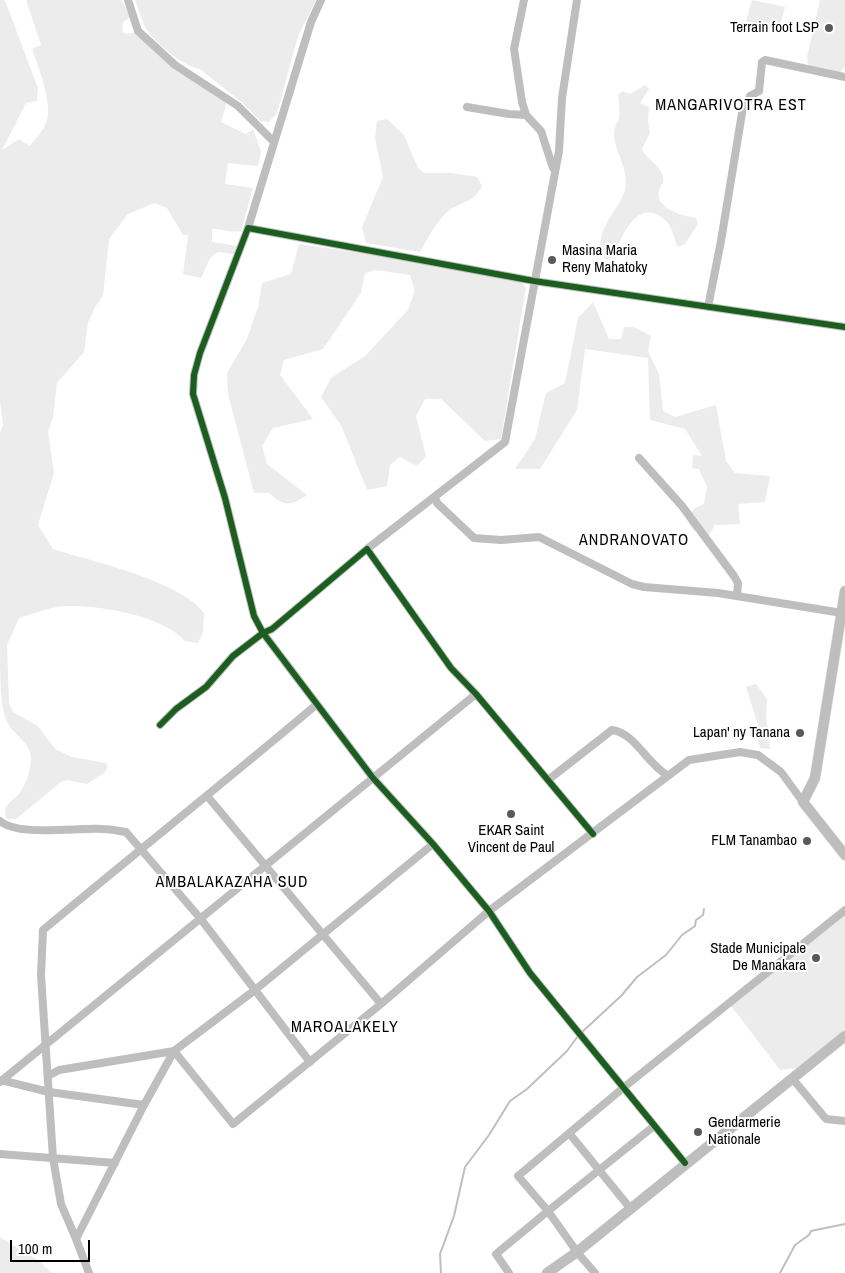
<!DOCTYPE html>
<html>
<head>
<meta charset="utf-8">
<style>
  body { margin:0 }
  #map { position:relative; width:845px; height:1273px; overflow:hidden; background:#fff; font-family:"Archivo Narrow",sans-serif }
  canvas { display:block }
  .scale { position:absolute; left:10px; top:1240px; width:80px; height:22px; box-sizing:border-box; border:2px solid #000; border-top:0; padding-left:6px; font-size:15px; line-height:18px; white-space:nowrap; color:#000; -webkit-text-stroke:4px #fff; paint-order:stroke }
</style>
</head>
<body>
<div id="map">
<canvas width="845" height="1273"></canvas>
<div class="scale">100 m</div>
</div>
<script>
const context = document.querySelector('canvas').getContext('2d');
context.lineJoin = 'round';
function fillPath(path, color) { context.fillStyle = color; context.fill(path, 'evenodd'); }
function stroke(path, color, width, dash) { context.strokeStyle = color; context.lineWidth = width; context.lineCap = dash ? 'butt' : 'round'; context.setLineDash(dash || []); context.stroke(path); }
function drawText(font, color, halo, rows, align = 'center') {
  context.font = font + ' "Archivo Narrow",sans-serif'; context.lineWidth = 4; context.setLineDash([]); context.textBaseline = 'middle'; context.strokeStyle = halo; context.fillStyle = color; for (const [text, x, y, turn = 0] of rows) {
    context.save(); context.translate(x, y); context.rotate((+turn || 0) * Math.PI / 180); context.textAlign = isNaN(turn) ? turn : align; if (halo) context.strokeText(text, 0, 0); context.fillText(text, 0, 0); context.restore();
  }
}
fillPath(new Path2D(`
  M0 0H4L6 3 38 88 37 101 26 103 2 150 19 139 30 146C35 139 43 131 46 123 54 107 38 65 32 49L41 45 26 0H121L131 17 123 22 122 32 127 34 136 32 227 102 221 122 246 134 253 129 261 152 258 166 228 163 225 184 253 188 241 231C231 233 223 229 212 229V242L237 246 234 254 218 252 210 258 201 278 183 274 188 235H183L167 208 154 203 128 214 109 239 103 296 95 307 88 323 84 352 57 383 53 418 48 431 54 473 38 525 53 549C93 562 179 580 204 613L203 632 198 643 185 641C162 615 99 605 65 606 50 607 33 614 19 618L7 645 9 702 13 712 38 726 55 749 72 757 106 763 108 767 104 773 87 784 67 780 61 782 16 819H7C0 804 15 801 21 791 27 781 30 771 31 759 31 743 15 736 8 724 0 709 1 685 0 667V433L3 425 0 402Z
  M135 0H316L298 36 277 113 269 122 260 121 245 105 200 69C185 67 158 45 149 33 142 24 139 10 135 0Z
  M752 0 785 7 779 30 746 21Z
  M820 0H845V66L839 74 814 71 808 64 807 57Z
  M645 85 649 89 640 103 649 107 648 121 650 133 642 149C647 160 659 164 663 176 665 183 660 185 659 191 655 209 683 216 696 218L698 224 685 244 678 247C673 239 674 230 667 222 640 194 621 234 615 255L606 260C589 236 616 214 624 193 632 173 614 153 614 133 614 127 618 123 619 118 620 111 619 102 618 95L623 91 630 94Z
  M387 119 404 135 418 168 424 173H452L477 177 482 186C474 204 459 201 446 213 435 224 428 238 420 252L366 243 362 227 383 177 375 138 377 121Z
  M299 244 414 261 521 282 526 287 501 439 485 441 441 399H425L416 416 426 456 417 466 400 457 390 465 387 486 367 490 341 425 321 397 331 378 365 356 408 310 415 291 410 275 375 270 365 273 361 293 323 349 284 360 280 375 313 419 273 428 262 446 267 464 307 495C291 506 284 507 269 493H254L228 394 227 373 247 339 258 307 262 283 291 274Z
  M593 302 609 339H621L624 327H634L651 336 648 351 659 374 663 411 675 417 716 405 726 461 735 473 770 476 765 502 738 504 740 524 715 525 709 535 693 530 686 518 695 508 704 504 707 487 699 469 692 468 693 455 702 456 685 429 650 420 648 358 585 349 577 410 540 469H515L535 439 546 393 565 383 578 318Z
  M756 684 767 699 766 716 770 749 760 748 756 733 759 728 746 687Z
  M845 913V1030L797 1068 780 1070 728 1002Z
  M0 1237 39 1261 52 1273H0Z`), '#ececec');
stroke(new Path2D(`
  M581 1033 622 995 637 977 666 955 682 935 695 926 696 920 703 915 704 909
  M441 1273 440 1254 454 1216 465 1167 489 1135 510 1101 527 1089 567 1051 578 1036
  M780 1273 795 1245 809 1235 811 1231 845 1224`), '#bfbfbf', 2);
const major = new Path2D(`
  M845 591 815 778 803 802 845 855
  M547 1273 577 1252 845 1036`);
stroke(major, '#dbdbdb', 11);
stroke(new Path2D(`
  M128 0 138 31 175 65 238 106 274 142
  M524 0 514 49 522 102 526 115 541 131 553 168
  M467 107 509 114 526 115
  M248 228 311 22 321 0
  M708 307 721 241 743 107 747 104 750 96 759 91 762 62 765 60 845 77
  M639 458 682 506 734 576 738 583 737 596
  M435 497 437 503 474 538 501 540 539 537 632 584 644 587 718 593 842 613
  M367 549 505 442 559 151 562 98 577 0
  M160 725 176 709 206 687 233 656 263 633 254 616 225 498 193 394 194 375 200 353 248 228 534 281 845 327
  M548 780 612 730C635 733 647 764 667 775
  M208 797 381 1004
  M0 821C19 837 78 827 103 829 111 829 119 831 126 832L200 918 310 1062
  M593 834 476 694 451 668 367 549 272 629 263 633 373 778 433 844 489 911 530 973 685 1163
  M48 1076 59 1070 174 1051 233 1124 381 1004 489 911 689 760 740 752 758 755 781 772 803 802
  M792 1078 826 1119 845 1121
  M0 1080 49 1092 144 1105
  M0 1082 476 694
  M569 1133 630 1208
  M0 1154 115 1163
  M76 1239 61 1204 53 1158 41 975 43 930C134 854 226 781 316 705
  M89 1273 76 1239 144 1105 174 1051 255 990 433 844
  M509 1273 496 1254 548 1211 518 1176 623 1088 845 910
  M595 1273 577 1252 548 1211 654 1126`), '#bebebe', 8);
stroke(major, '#bebebe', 10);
stroke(new Path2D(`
  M160 725 176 709 206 687 233 656 263 633 254 616 225 498 193 394 194 375 200 353 248 228 534 281 845 327
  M593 834 476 694 451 668 367 549 272 629 263 633 373 778 433 844 489 911 530 973 685 1163`), '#1b5e20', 6);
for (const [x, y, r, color] of [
  [829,28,5,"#595959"],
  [552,260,5,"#595959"],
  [800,733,5,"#595959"],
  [511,814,5,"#595959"],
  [807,841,5,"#595959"],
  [816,958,5,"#595959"],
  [698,1132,5,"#595959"]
]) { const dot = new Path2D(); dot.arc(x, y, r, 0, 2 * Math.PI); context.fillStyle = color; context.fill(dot); stroke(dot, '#fff', 2); }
drawText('15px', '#000', '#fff', [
  ["Terrain foot LSP",819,28],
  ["Masina Maria",562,251,"left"],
  ["Reny Mahatoky",562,268,"left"],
  ["Lapan' ny Tanana",790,733],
  ["EKAR Saint",511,831,"center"],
  ["Vincent de Paul",511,848,"center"],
  ["FLM Tanambao",797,841],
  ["Stade Municipale",806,949],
  ["De Manakara",806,966],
  ["Gendarmerie",708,1123,"left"],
  ["Nationale",708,1140,"left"]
], 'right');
context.letterSpacing = '1px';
drawText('16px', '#000', '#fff', [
  ["MANGARIVOTRA EST",731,106],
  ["ANDRANOVATO",634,541],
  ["AMBALAKAZAHA SUD",232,883],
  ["MAROALAKELY",345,1028]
]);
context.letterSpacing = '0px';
</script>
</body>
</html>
